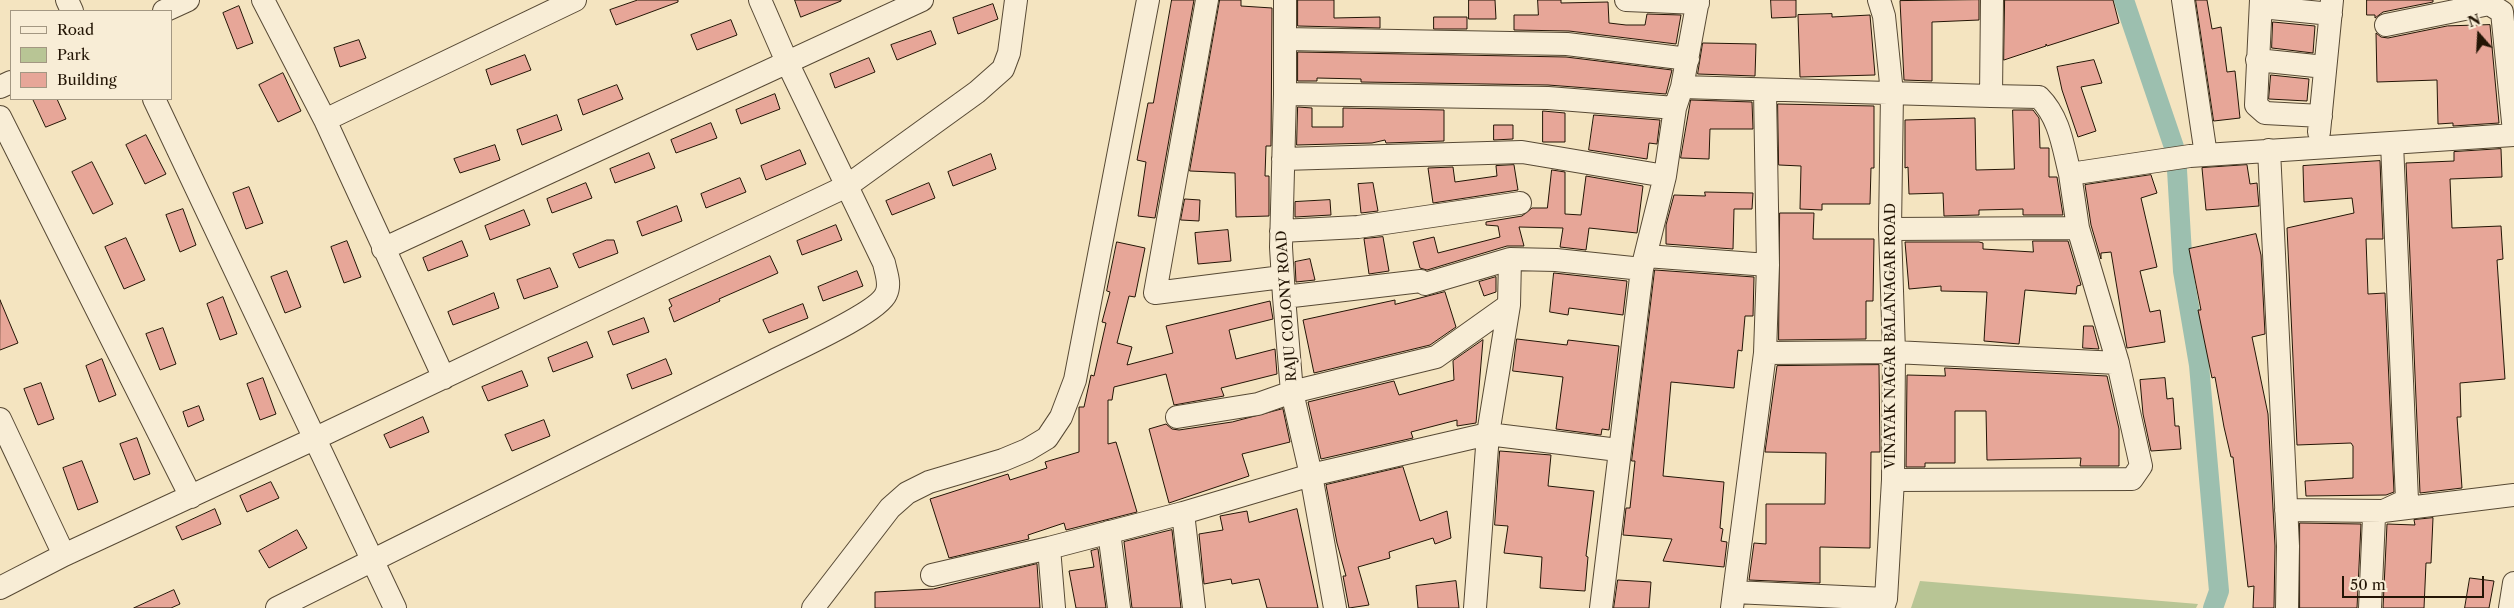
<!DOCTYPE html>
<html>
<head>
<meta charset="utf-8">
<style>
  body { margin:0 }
  #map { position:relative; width:2514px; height:608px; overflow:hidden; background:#f4e4c0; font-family:"Libre Caslon Text",serif }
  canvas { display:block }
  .legend { position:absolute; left:10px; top:10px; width:162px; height:90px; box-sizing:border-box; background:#f8edd6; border:1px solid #a39782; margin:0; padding:6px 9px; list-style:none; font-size:15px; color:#231505 }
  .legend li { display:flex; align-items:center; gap:10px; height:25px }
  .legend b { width:25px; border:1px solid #a39782 }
  .north { position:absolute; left:2454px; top:10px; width:50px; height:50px; -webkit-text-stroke:4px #f8edd6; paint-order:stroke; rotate:341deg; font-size:14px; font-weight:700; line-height:20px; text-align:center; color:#231505 }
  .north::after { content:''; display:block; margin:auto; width:18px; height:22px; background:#231505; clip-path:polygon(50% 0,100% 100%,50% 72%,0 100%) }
  .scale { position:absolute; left:2342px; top:576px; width:142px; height:22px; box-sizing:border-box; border:2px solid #231505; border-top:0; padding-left:6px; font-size:15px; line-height:18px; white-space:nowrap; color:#231505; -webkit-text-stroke:4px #f8edd6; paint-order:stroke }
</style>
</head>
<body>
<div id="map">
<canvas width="2514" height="608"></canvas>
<ul class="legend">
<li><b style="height:6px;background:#f8edd6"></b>Road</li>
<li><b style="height:14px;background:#b8c595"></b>Park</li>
<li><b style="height:14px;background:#e7a698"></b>Building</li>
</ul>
<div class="north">N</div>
<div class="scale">50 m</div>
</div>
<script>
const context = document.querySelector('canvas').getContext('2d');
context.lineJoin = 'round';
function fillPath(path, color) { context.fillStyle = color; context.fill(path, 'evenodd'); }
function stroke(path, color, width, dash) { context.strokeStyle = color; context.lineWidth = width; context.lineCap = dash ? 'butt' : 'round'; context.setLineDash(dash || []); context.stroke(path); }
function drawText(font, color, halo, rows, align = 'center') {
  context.font = font + ' "Libre Caslon Text",serif'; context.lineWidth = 4.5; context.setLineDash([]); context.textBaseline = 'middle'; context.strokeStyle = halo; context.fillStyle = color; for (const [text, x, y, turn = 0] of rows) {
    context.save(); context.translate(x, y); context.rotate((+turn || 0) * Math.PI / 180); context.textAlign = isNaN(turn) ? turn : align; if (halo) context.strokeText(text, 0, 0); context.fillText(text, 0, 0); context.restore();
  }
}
fillPath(new Path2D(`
  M1920 581 2198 604 2196 608H1911Z`), '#b8c595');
stroke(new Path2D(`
  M2124 0 2176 153 2183 271 2199 365 2219 591 2213 608`), '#9cbfaf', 20);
const building = new Path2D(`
  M638 0H678V2L616 25 610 10Z
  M795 0H841V1L801 17Z
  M1172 0H1194L1155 218 1138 216 1146 162 1137 160 1148 103H1153Z
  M1220 0H1241V6L1272 8 1271 146H1266L1265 176H1269V216L1236 217 1235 173 1190 171Z
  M1298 0H1334V18L1380 17V28L1298 26Z
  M1469 0H1495L1496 19H1469Z
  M1538 0H1561V3L1608 2 1609 23 1626 25H1645L1647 14 1681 15 1676 44 1569 31 1514 30V15H1538Z
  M1771 0H1796V17L1772 18Z
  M1979 0V20L1932 22V81L1904 80 1900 1Z
  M2005 0H2113L2119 23 2047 46 2046 44V46L2004 60Z
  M2196 0H2207L2212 29 2221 27 2227 72 2235 71 2240 118 2214 121Z
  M2367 0H2433V2L2383 12 2375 18V15H2367Z
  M993 4 998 19 958 34 953 18Z
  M239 6 253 43 237 49 223 13Z
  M1832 14V17L1870 15 1875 75 1800 77 1798 15Z
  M1434 17H1467V29H1434Z
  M731 20 737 35 697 50 691 35Z
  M2273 22 2315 26 2313 53 2272 48Z
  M2490 25 2499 123 2453 126V123L2438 124 2437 80 2377 82 2376 33 2381 37 2388 38 2447 26Z
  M931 31 936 44 897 60 891 45Z
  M359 40 366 58 340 67 334 48Z
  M1703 43 1756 44 1755 76 1698 74Z
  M1298 52 1566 57 1672 70 1666 94 1548 85 1361 82V79L1317 78V81H1298Z
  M525 55 531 70 491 85 486 70Z
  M869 58 875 72 835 88 830 74Z
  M2094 60 2102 83 2081 87 2096 131 2078 137 2062 90 2057 67Z
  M283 73 301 111 278 122 259 85Z
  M2271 75 2309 79 2307 101 2269 99Z
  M617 85 623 99 583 115 578 100Z
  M775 94 780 109 741 124 736 110Z
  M33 99H57L66 119 46 127Z
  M1691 100 1752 102 1753 129H1710L1709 159 1681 158Z
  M1778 104 1874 106V168H1871L1870 204H1822V210L1800 209 1801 166 1779 165Z
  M1298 107 1312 108V127H1343V108L1444 110V141L1386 143 1385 140 1372 143 1297 145Z
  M2013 110H2033L2039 118 2040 148H2049V177H2057L2063 215H2023V209L1979 210V215L1944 216 1943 193 1909 194 1908 167 1905 168V120L1975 118 1976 170 2014 169Z
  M1543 111 1565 113V142H1543Z
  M557 115 562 130 522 145 517 130Z
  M1594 115 1660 120 1657 144 1649 143 1647 159 1589 150Z
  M711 123 717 138 676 153 671 140Z
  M1494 125H1513V139L1494 140Z
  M146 135 166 174 145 184 126 145Z
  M495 145 500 160 460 173 454 159Z
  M2501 149 2502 177 2450 179 2452 228 2501 226 2503 259 2497 260 2505 379 2460 383 2461 417H2457L2462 488 2420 493 2406 163 2454 161V152Z
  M800 150 806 164 766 180 761 166Z
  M649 153 655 168 615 183 610 169Z
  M991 154 996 169 953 186 948 172Z
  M2380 161 2383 239H2366L2368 294 2385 293 2394 492 2386 495 2306 496 2305 481 2353 478V446L2351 443 2297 445 2287 228 2354 213 2352 198 2304 202 2303 166Z
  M92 162 113 204 93 214 72 172Z
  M1514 165 1518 190 1433 203 1428 168 1453 167 1455 182 1497 176 1496 166Z
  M2247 165 2250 184 2257 183 2259 206 2206 210 2202 168Z
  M1552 170 1565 172V214L1581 215 1586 176 1643 186 1637 233 1589 228 1586 250 1560 247 1563 228 1519 227 1524 246H1507L1427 270 1420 268 1413 242 1434 237 1438 253 1500 237 1498 226 1486 225V222L1522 216 1532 208H1547Z
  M2151 175 2157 193 2141 198 2157 267 2140 271 2150 312 2160 310 2165 342 2127 348 2111 252 2101 253V259L2091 225 2085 185Z
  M740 178 746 192 706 208 701 194Z
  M586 183 592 198 552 213 547 199Z
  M929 183 935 198 892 215 886 201Z
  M1373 183 1378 211 1361 213 1358 184Z
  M249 187 263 223 246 229 233 193Z
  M1705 192 1753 193 1752 209H1734L1733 249 1666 244V225L1674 195 1705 196Z
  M1185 199 1200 200 1199 221 1181 220Z
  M1330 200 1331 215 1295 217V202Z
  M677 206 682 221 642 236 637 222Z
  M183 209 196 245 180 252 166 215Z
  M524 210 530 225 490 240 485 226Z
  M1780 213H1814L1813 239H1874L1873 301H1866V339L1779 340Z
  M836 225 842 240 802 255 797 241Z
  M1228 230 1231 261 1198 264 1195 233Z
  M2256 234 2261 255 2265 334 2252 337 2268 414 2275 546 2274 608H2253L2254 586 2248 587 2233 457H2231L2224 427 2215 377 2212 378 2198 310H2201L2189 249Z
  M1383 237 1389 271 1369 274 1364 239Z
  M126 238 145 280 124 289 105 247Z
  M607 240H614L618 253 579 268 573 254Z
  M347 241 361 277 344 283 331 247Z
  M462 241 468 256 428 271 423 258Z
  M2033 241H2068L2081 285 2077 286 2076 294 2025 290 2019 344 1984 341 1987 292 1941 291V286L1909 289 1905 242H1979L1983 243V249L2033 252Z
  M1117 242 1145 248 1135 297 1129 296 1117 343 1132 347 1127 365 1173 353 1166 326 1270 301 1273 319 1229 330 1236 359 1275 349 1277 374 1221 388 1224 396 1174 405 1166 374 1114 387 1112 400H1108V444L1116 442 1137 512 1066 530 1064 523 1028 535 1029 539 949 558 930 499 1008 474 1010 480 1047 468 1045 462 1079 452V407H1084L1091 375 1094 376 1106 323 1102 322 1110 292 1107 291Z
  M770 256 778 273 719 299 720 301 674 322 669 308 672 306 669 300Z
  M1310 259 1315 280 1296 282 1295 262Z
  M550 268 558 287 524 299 517 280Z
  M1655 270 1754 277 1753 316H1745L1742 351 1738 350 1734 388 1671 382 1663 476 1724 482 1720 528 1723 529 1721 541 1727 542 1724 567 1663 561 1672 539 1623 535 1626 508H1630L1635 461H1632Z
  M287 271 301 307 285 313 271 277Z
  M857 271 863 286 823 301 818 287Z
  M1554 273 1627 281 1623 315 1569 308 1568 315 1550 312Z
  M1496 277V292L1484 296 1479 282Z
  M1445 292 1456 327 1430 345 1314 373 1303 320 1395 300V304Z
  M494 293 499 308 453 325 448 312Z
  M223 297 237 334 220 340 207 304Z
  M0 300 18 343 0 350Z
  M803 304 808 318 769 333 763 320Z
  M644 318 649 332 613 345 608 332Z
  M2084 326H2093L2099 349 2083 348Z
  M163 328 176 364 160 370 146 334Z
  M1517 339 1567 345 1568 340 1619 346 1609 430 1602 429 1601 435 1556 429 1563 377 1513 371Z
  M1483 340 1476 423 1457 426V420L1411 432 1413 438 1321 459 1308 402 1394 381 1399 395 1454 380 1453 361Z
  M587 342 593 357 553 372 548 358Z
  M102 359 116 395 99 402 86 366Z
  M666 359 672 374 632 389 627 375Z
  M1879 365 1880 452H1871L1870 548 1820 547V583L1749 580 1754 543 1766 544V504H1825L1826 453 1765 452 1777 366Z
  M1945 368 2107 376 2119 429V466H2080L2081 458 1987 460 1986 411H1955V463H1925V467H1906L1907 375 1945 376Z
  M522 371 528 386 488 401 482 387Z
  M263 378 276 414 260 420 247 384Z
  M2165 378 2167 399 2173 398 2175 426H2179L2181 449 2151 451 2143 414 2140 380Z
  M41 383 54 419 38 425 24 389Z
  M199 406 204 420 188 427 183 412Z
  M1283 409 1290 442 1242 454 1249 476 1169 503 1149 429 1166 424 1172 429 1179 430 1232 422Z
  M423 417 429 432 390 448 384 435Z
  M544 420 550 436 512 451 505 435Z
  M137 438 150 474 134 480 120 444Z
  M1500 451 1551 455 1548 486 1594 491 1586 556 1588 557 1585 591 1540 588 1542 557 1504 553 1508 526 1495 525Z
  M82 461 98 502 78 510 63 468Z
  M1403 467 1420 521 1447 511 1451 538 1435 544 1433 538 1389 552 1390 558 1358 567 1369 605 1349 608 1343 576H1346L1337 543 1326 485Z
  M271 482 279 498 247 512 240 496Z
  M215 509 221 524 182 540 176 527Z
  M1297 509 1318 608H1267L1259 579 1232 584 1231 579 1204 584 1199 534 1223 530 1220 516 1247 511 1249 522Z
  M2433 518 2431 563H2426L2424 608H2383L2387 524 2415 525 2414 520Z
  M2300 523 2361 524 2357 608H2300Z
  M297 530 307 548 269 568 259 551Z
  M1172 530 1181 608H1132L1124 542Z
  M1098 549 1106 608H1076L1069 571 1094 567 1091 551Z
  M1037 564 1040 608H875V592L933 589Z
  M2470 578 2494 581 2489 608H2465Z
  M1618 580 1651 582 1649 608H1614Z
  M1456 581 1459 608H1418L1416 586Z
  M174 590 180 604 171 608H134Z`);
fillPath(building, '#e7a698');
stroke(building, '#231505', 1);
const minor = new Path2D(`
  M67 0 72 11
  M263 0 325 120 575 0
  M1207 0 1155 293 1282 277
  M1285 0V94L1281 247 1284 297 1292 392 1311 475 1335 608
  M1626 0 1698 3
  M1879 0 1884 16 1892 93 1890 229 1894 352 1893 480 1886 599 1883 608
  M2183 0 2206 155
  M2261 0 2256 105 2265 113 2321 116
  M2489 0V4L2502 12 2514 132
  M2261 7 2331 14
  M164 11 188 0
  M2386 25 2489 4
  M1285 39 1567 44 1688 59
  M2257 60 2325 67
  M0 87 11 82
  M1682 87 1991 96 1992 0
  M1765 91 1768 265 1765 353 1894 352 2118 363
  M1285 94 1548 98 1675 108
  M1991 96 2039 97C2060 118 2063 147 2070 174
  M154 99 395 608
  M0 117 191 497
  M325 120 444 378
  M2319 132 2332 0
  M2269 150 2288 546 2287 608
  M1283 159 1522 152 1665 176
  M1890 229 2078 228
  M1281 231 1358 227 1520 203
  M383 249 922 0
  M1646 256 1768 265
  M1284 297 1421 281 1425 284 1510 259 1556 260 1642 269
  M1177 417 1258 404 1292 392 1436 357 1509 305
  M0 419 64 555
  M1893 480 2132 479 2141 466 2118 363 2078 228 2070 174 2190 156 2514 135
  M2286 510 2383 511 2514 495
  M1183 513 1194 608
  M1109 532 1119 608
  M1049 548 1054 608
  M932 575 1049 548 1183 513 1311 475 1488 434 1618 450
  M0 588 64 555 316 438 847 186 977 92 1003 69 1009 53 1016 0
  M1734 592 1886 599
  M277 608 773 361C794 350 878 313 886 294 891 284 886 273 884 263L787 62 760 0
  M813 608 890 508 907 493 929 482 1003 460 1027 450 1047 438 1061 417 1075 380 1148 0
  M1475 608 1488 434 1509 305 1510 259
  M1601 608 1642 269 1665 176 1675 108 1682 87 1698 0
  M1732 608 1765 353
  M2370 608 2374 517 2377 514 2407 500 2392 143
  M2510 608 2514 583`);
stroke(minor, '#574934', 24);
stroke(minor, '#f8edd6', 22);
drawText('14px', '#231505', '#f8edd6', [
  ["RAJU COLONY ROAD",1287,306,-94],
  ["VINAYAK NAGAR BALANAGAR ROAD",1891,336,-90]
]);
</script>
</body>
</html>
